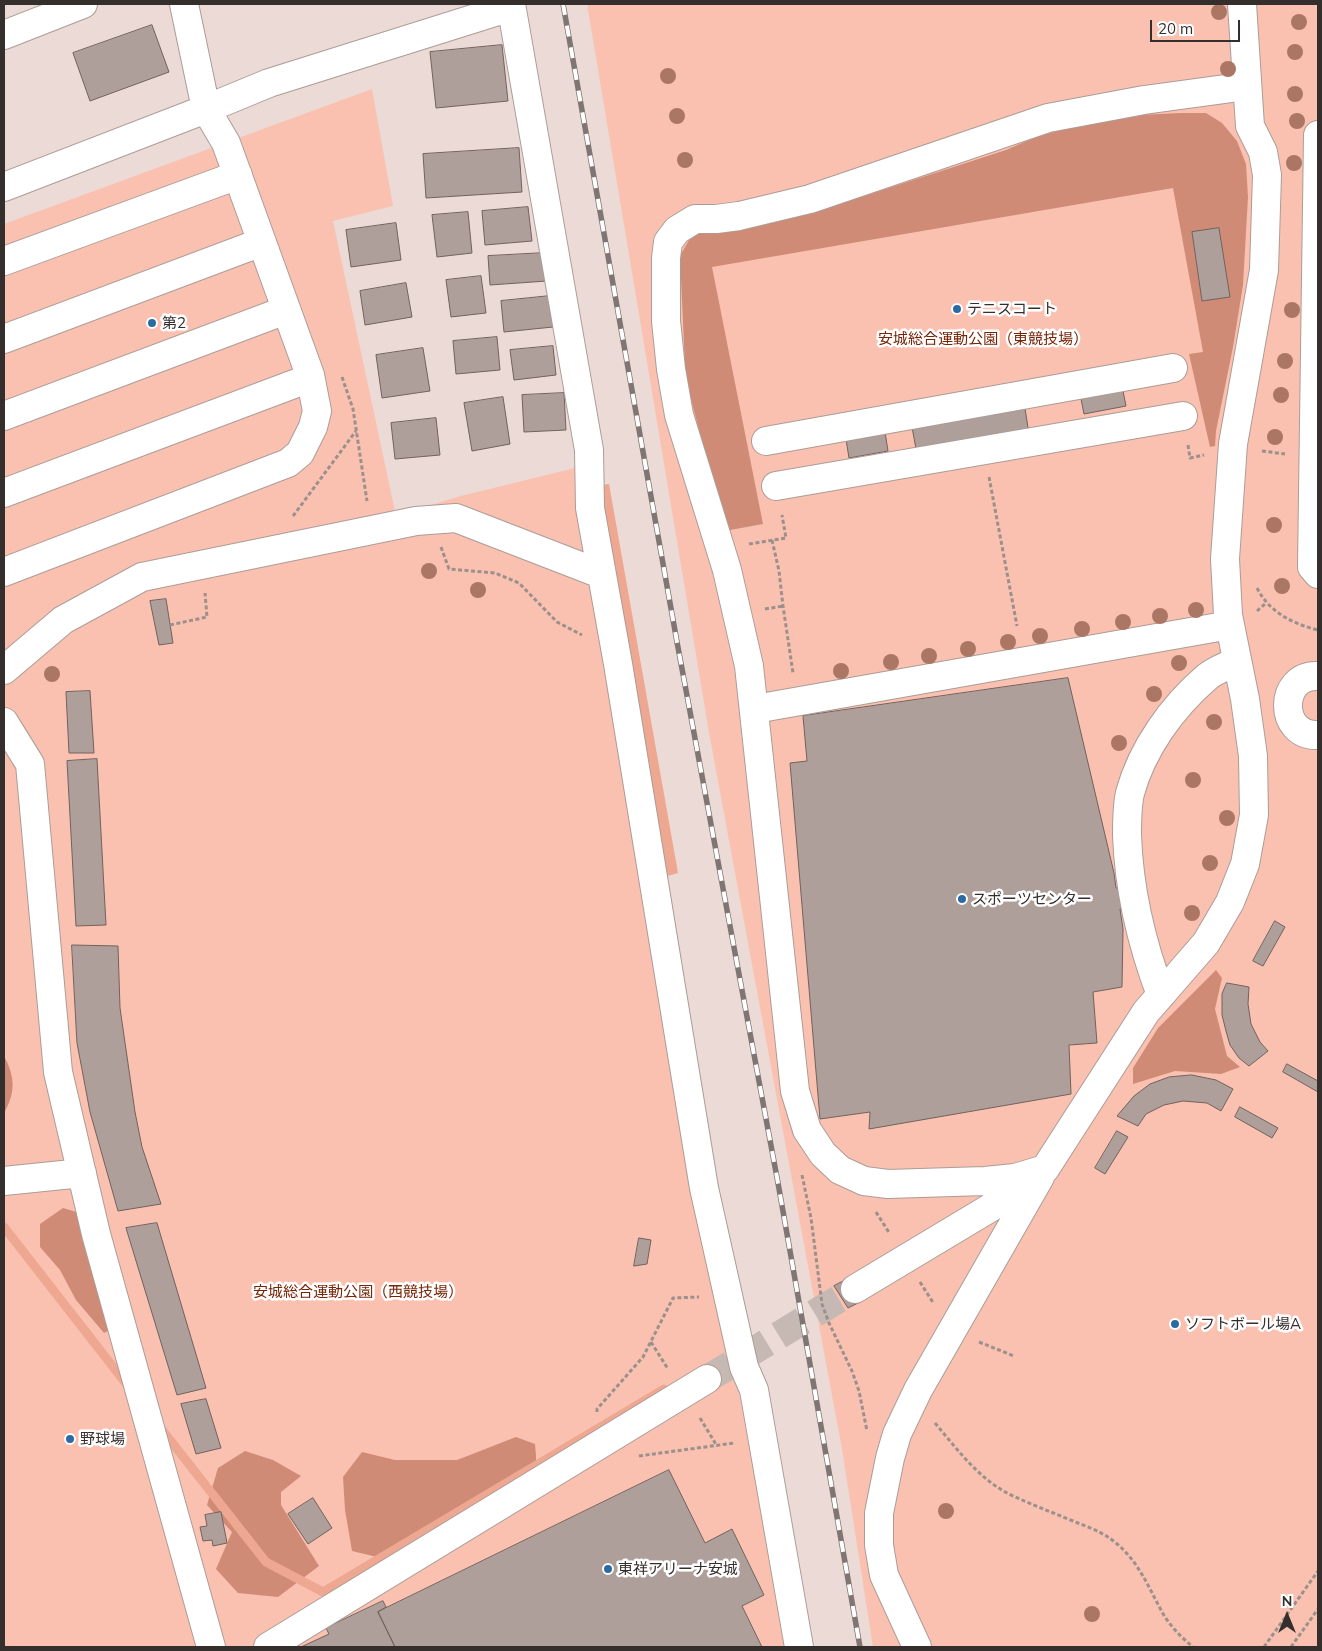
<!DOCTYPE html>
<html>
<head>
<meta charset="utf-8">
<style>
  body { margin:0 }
  #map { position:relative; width:1322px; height:1651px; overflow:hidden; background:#ebdad5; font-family:Mulish,sans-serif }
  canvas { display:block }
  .frame { position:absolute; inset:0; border:5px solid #342e2c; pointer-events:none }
  .north { position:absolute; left:1262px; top:1591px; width:50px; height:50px; -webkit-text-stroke:4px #fff; paint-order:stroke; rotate:0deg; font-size:14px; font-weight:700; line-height:20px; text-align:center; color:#342e2c }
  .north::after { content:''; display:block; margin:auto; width:18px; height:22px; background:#342e2c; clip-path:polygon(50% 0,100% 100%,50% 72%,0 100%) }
  .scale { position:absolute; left:1150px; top:20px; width:90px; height:22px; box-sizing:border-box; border:2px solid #342e2c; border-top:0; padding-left:6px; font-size:15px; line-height:18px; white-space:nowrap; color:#342e2c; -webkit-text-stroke:4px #fff; paint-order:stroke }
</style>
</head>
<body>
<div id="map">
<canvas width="1322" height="1651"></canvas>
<div class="frame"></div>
<div class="north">N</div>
<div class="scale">20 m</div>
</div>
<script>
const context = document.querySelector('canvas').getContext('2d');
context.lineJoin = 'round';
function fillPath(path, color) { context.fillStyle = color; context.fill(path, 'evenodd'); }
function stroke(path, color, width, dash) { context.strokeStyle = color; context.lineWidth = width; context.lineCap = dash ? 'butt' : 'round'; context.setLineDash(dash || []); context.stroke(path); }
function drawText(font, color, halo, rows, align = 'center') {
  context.font = font + ' Mulish,"Noto Sans JP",sans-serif'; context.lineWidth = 5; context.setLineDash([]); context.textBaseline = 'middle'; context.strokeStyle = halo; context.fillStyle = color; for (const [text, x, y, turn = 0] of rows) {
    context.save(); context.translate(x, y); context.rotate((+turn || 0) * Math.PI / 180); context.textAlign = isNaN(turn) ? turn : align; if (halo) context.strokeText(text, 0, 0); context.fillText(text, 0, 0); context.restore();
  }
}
fillPath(new Path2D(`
  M587 4H1318V1647H873L842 1449 710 738Z
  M372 89 393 206 333 221 396 516 457 497 579 467 736 1376 787 1647H4V224Z`), '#fac1b0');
fillPath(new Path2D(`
  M1181 113H1206L1222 123 1237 141 1246 164 1248 197 1243 285 1233 347 1216 431 1215 446 1210 447 1189 354 1203 352 1173 188 712 267 763 524 730 530 703 445 692 403 685 367 680 256 689 240 698 234 737 230 864 196 1006 150 1036 137 1068 128 1138 115Z
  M1216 970 1222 978 1215 1009 1227 1056 1240 1067 1221 1074 1175 1071 1133 1084V1068L1158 1028Z
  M4 1056C15 1077 16 1092 4 1113Z
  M63 1208 83 1214 114 1328 104 1333 76 1300 60 1270 40 1247V1224Z
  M516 1437 535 1444 536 1455V1477L398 1562 352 1551 345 1510 343 1477 362 1452 395 1460H457Z
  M245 1451 273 1460 301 1476 281 1492V1505L319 1566 278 1597 238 1593 216 1569 232 1532 207 1505 218 1468Z`), '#d08b76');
fillPath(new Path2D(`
  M609 484 678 873 664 877 595 486Z`), '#eea791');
stroke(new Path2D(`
  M4 1227 128 1386
  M159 1426 266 1562 323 1592 664 1389`), '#eea791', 9);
const building = new Path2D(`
  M152 25 169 72 90 101 73 53Z
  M502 45 508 101 436 108 430 52Z
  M519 148 522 192 426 198 423 154Z
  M528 207 532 241 485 245 482 211Z
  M468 212 472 253 437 257 432 215Z
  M396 223 401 260 351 267 346 230Z
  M1219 228 1230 297 1202 301 1192 232Z
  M545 253 547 281 490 285 488 256Z
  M481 276 486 313 451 317 446 280Z
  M406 283 412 317 365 325 360 291Z
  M550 296 553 327 504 332 501 301Z
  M497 337 500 370 456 374 453 341Z
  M553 346 556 375 514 380 510 350Z
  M423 348 430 391 382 398 376 355Z
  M1122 386 1126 406 1084 414 1080 394Z
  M564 393 566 430 524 432 522 395Z
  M503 397 510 444 472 451 464 403Z
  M1024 402 1029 434 917 454 911 422Z
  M436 418 440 455 395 459 391 423Z
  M885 432 888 451 849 458 846 439Z
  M166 599 173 643 159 645 150 601Z
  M1068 678 1114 873 1116 888H1121L1125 909H1120L1123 929 1122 987 1093 992 1097 1043 1069 1045 1071 1094 869 1129 870 1112 820 1119 790 763 807 761 803 716Z
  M90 691 94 753H69L66 692Z
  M97 759 106 925 76 926 67 761Z
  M1275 921 1285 927 1263 966 1253 961Z
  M72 945 118 946 120 1008 135 1112 142 1147 161 1204 118 1211 90 1112 77 1043Z
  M1227 983 1249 987 1248 1004 1251 1024 1260 1042 1268 1051 1249 1066 1239 1058 1230 1045 1226 1031 1222 1015V994Z
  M1287 1064 1318 1081V1092L1283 1072Z
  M1192 1075 1216 1080 1233 1089 1221 1111 1207 1103 1183 1101 1164 1105 1146 1114 1138 1126 1117 1116 1134 1096 1150 1084 1169 1077Z
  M1240 1107 1278 1128 1272 1138 1235 1117Z
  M1117 1131 1128 1137 1105 1174 1095 1168Z
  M157 1223 206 1388 177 1395 126 1228Z
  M639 1238 651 1240 647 1264 634 1266Z
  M848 1279 862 1301 848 1308 834 1286Z
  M722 1359 736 1376 712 1389 702 1371Z
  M206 1399 221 1448 196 1454 181 1404Z
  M669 1470 705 1543 732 1529 764 1595 742 1606 762 1647H395L378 1612Z
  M313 1498 332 1528 308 1544 288 1514Z
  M221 1512 227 1543 213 1546 212 1540 203 1541 200 1527 207 1526 205 1515Z
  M383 1601 386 1607 378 1612 395 1647H301L329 1634 326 1628Z`);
fillPath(building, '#af9f9a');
stroke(building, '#71625e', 1);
stroke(new Path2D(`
  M707 1379 855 1289`), '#c6b8b3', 28, [28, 14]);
const minor = new Path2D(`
  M511 4 589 450 590 508 618 664 704 1188 744 1367 754 1390 799 1647
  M1318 135 1312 567 1318 574
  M4 187 206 109 269 83 511 7
  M4 261 238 175
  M4 339 262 242
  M4 416 286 310
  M766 441 1173 368
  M776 486 1183 416
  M4 493 310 378
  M4 572 288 463 300 453 313 427 317 411 310 375 226 143 206 109 184 4
  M4 670 63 620 142 577 416 521 456 518 593 571
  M1318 676C1278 674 1278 737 1318 735
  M755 709 1230 625
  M4 722 30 764 58 1072 96 1234 211 1647
  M1161 995C1141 942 1129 892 1127 835 1127 822 1127 806 1130 793 1142 749 1172 707 1207 677 1215 670 1228 666 1237 661
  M1045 1169 1015 1178 985 1181 888 1184 864 1181 840 1170 823 1154 807 1130 795 1091 749 666 727 570 679 415 671 369 666 321V258L668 242 677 230 695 219H716L739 216 810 199 1048 118 1144 100 1247 86
  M4 1181 82 1173
  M855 1289 990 1208 1045 1169 1146 1012 1206 943 1230 902 1245 864 1254 815 1253 756 1245 699 1228 615 1225 559 1233 444 1264 270 1267 175 1263 152 1250 126 1242 4
  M268 1647 707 1379
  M917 1647 884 1575 879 1545V1513L890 1458 897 1434 918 1390 1040 1177`);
const major = new Path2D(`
  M4 35 83 4`);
stroke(minor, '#ac9c97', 30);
stroke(major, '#ac9c97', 30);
stroke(new Path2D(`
  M342 377 353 409 367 501
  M1188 445 1190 458 1204 455
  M1262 451 1285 454
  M989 477 1017 626
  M293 516 356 431
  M772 540 779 571 783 606 793 673
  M749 544 786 538 782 515
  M441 547 449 569 495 573 519 583 557 622 582 635
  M1257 588C1269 612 1293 624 1318 630
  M765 609 783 606
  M1257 611 1266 603
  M170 625 207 617 205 593
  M802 1175 811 1218 822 1304 829 1323 852 1371 859 1391 867 1431
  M876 1212 890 1234
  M920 1282 934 1304
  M651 1342 668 1369
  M979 1342 1014 1356
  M597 1412V1409L643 1357 673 1298 699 1297
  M700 1418 717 1446
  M935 1423C957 1449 978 1478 1009 1494 1030 1504 1051 1512 1073 1521 1088 1527 1103 1532 1116 1543 1138 1561 1148 1586 1161 1610 1168 1624 1181 1637 1193 1647
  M639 1456 734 1443
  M1264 1647 1318 1571
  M1291 1647 1318 1609`), '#9c908c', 3, [4, 2.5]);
stroke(minor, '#fff', 28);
stroke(major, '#fff', 28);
const rail = new Path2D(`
  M563 4 677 642 778 1183 860 1647`);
stroke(rail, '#7f7572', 5.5);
stroke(rail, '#fff', 4, [11]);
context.fillStyle = '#ab7664';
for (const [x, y] of [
  [1219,12],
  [1299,22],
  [1295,52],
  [1228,69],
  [668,76],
  [1295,94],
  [677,116],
  [1297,121],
  [685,160],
  [1294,163],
  [1292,310],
  [1285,361],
  [1281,395],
  [1275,437],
  [1274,525],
  [429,571],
  [1282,586],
  [478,590],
  [1196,610],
  [1160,616],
  [1123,622],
  [1082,629],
  [1040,636],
  [1008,642],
  [968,649],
  [929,656],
  [891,662],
  [1179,663],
  [841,671],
  [52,674],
  [1154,694],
  [1214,722],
  [1119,743],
  [1193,780],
  [1227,818],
  [1210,863],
  [1192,913],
  [946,1511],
  [1092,1614]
]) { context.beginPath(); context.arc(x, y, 8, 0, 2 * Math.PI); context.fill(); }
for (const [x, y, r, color] of [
  [957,309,5,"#2c6ba1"],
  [152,323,5,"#2c6ba1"],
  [962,899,5,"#2c6ba1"],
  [1175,1324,5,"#2c6ba1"],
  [70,1439,5,"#2c6ba1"],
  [608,1569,5,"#2c6ba1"]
]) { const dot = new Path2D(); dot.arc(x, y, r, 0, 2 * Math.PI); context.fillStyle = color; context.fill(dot); stroke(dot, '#fff', 2); }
drawText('15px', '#342e2c', '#fff', [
  ["テニスコート",967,309],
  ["第2",162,323],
  ["スポーツセンター",972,899],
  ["ソフトボール場A",1185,1324],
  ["野球場",80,1439],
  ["東祥アリーナ安城",618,1569]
], 'left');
drawText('15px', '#772507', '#fff', [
  ["安城総合運動公園（東競技場）",983,339],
  ["安城総合運動公園（西競技場）",358,1292]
]);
</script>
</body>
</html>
